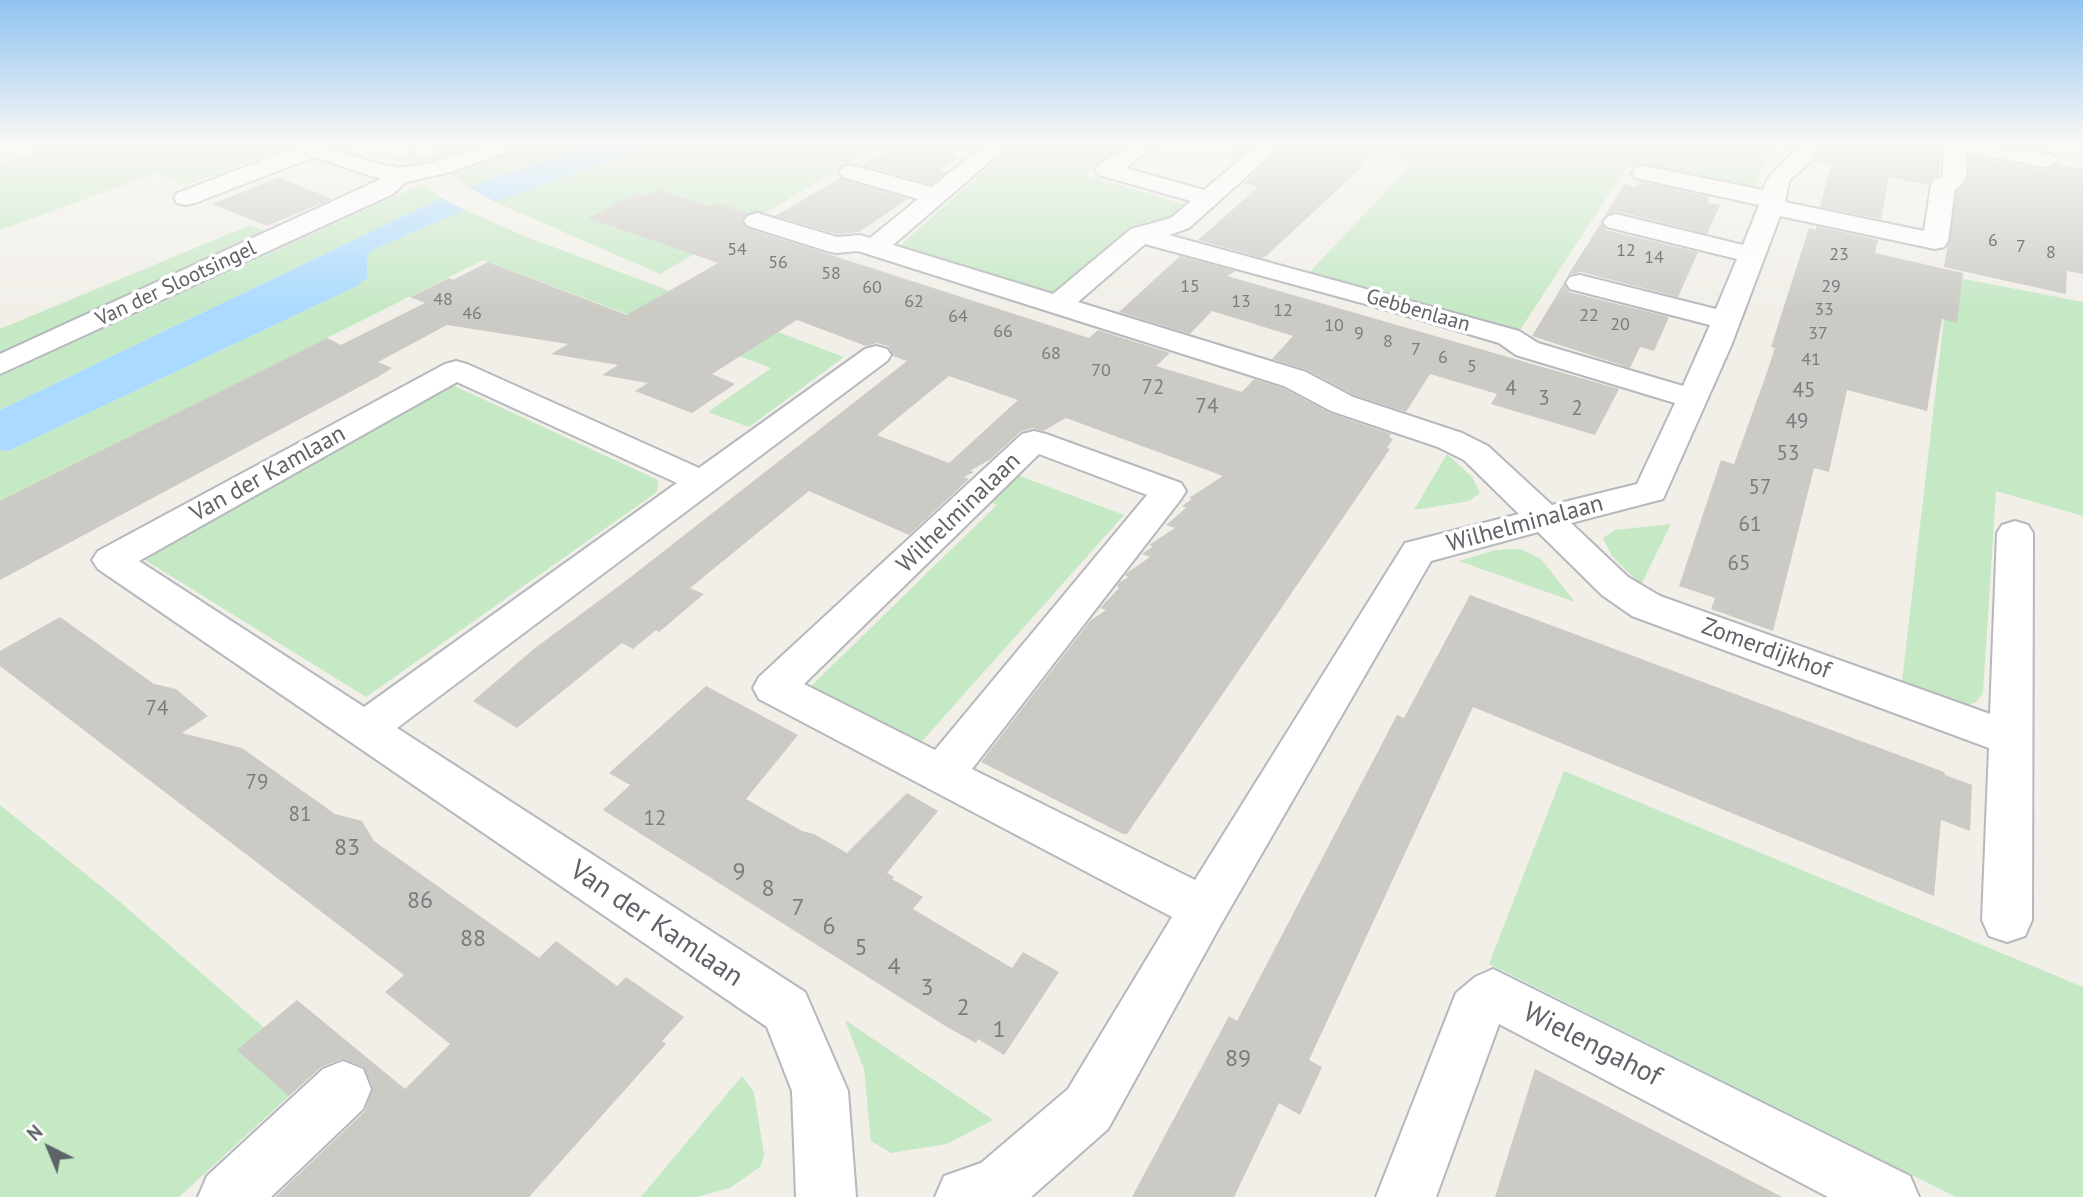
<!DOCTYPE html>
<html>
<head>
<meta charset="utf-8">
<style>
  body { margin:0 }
  #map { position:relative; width:2083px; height:1197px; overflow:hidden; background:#f1efe8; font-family:"PT Sans",sans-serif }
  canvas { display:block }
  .north { position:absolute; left:14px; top:1113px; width:70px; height:70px; -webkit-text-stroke:5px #fff; paint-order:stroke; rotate:317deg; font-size:19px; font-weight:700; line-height:28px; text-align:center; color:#5f6368 }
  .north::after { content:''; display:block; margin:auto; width:24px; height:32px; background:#5f6368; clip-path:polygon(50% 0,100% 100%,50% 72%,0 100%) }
</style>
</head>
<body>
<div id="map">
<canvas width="2083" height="1197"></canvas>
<div class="north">N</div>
</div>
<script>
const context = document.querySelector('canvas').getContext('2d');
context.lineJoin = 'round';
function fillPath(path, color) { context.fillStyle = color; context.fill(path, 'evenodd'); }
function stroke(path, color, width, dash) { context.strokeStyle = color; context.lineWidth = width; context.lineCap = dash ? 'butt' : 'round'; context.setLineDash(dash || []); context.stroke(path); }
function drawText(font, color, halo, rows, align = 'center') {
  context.font = font + ' "PT Sans",sans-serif'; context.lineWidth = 7; context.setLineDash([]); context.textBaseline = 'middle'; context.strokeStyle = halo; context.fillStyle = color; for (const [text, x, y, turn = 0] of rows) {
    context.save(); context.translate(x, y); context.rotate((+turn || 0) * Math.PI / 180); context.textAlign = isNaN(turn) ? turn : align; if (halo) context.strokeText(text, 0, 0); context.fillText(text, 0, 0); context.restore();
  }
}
fillPath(new Path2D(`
  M59 144H261L279 151 186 185 157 173 0 230V163Z
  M455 144H480C451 153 421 169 390 160L412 151 425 156Z
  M524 144H591L468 187 444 171Z
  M655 144H882L660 274 495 202Z
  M1014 144H1107L1122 148 1095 169 1084 174 1189 206 1167 224 1149 220 1052 297 897 248Z
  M1335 144H1732L1769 151 1753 191 1628 165 1516 336 1305 277 1413 162Z
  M423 183 441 198 0 410V376Z
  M465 210 522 235 844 357 749 427 708 412 771 368 483 260 0 501V450L8 451 357 286 367 278V255L374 248Z
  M250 225 268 232 0 354V329Z
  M1949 276 2083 302V516L1996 491 1983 693 1976 702 1964 707 1901 690Z
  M448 383 658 480 657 492 366 697 137 555Z
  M1447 454 1472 477 1480 493 1469 501 1414 510Z
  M1017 475 1124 515 915 749 804 693 997 505 989 501Z
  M1671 524 1641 585 1612 556 1603 538 1615 530Z
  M1521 549 1541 559 1575 602 1459 561 1495 550Z
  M1564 771 2083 987V1197H1956L1489 964Z
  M0 805 113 896 315 1072 179 1197H0Z
  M845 1020 993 1120 947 1144 891 1153 871 1141 864 1069Z
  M742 1076 754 1092 764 1155 761 1166 730 1188 696 1197H641Z`), '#c5e8c5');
fillPath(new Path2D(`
  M591 144H655L495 202 468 187Z
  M441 198 465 210 374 249 367 255V278L357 286 8 451 0 450V410Z`), '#aadaff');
fillPath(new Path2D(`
  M899 144H968L950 155 959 157 939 169 947 172 931 184 862 165Z
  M1233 144H1255L1231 164Z
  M1285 144H1380L1357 167 1361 168 1266 256 1262 258 1198 240 1258 187 1244 183Z
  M1823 144H1941L1940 174 1932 179 1928 185 1889 177 1881 219 1820 207 1831 165 1814 161Z
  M1969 155 2045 170 2057 164 2083 169V274L2067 271 2066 294 1944 267 1957 191 1968 179Z
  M279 177 332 199 267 226 212 204Z
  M840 178 908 199 859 232 837 234 775 216Z
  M1639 181 1709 197 1707 203 1720 205 1707 234 1617 211 1605 215 1624 184 1636 187Z
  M658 190 710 206 717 203 748 213 741 221 747 228 1089 338 1098 330 1170 353 1156 366 1242 392 1254 379 1283 388 1330 413 1391 434 1389 437 1393 439 1387 448 1390 449 1127 834H1123L981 762 1090 621 1106 610 1100 608 1119 588 1117 586 1120 582 1128 577 1125 575 1127 573 1150 557 1142 554 1153 546 1149 545 1175 528 1166 525 1186 508 1182 506 1192 499 1189 498 1223 476 1066 418 1043 431 1033 428 1020 432 991 459 970 471 974 472 964 477 969 479 909 535 809 491 690 588 704 594 659 632 656 630 633 649 622 643 517 728 473 701 535 648 623 583 907 361 893 356 888 346 877 343 866 346 797 320 712 374 735 384 692 413 635 391 648 383 602 375 618 365 551 354 568 344 447 325 378 362 392 368 378 377 0 580V501L327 338 341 345 425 303 410 297 449 278 453 280 488 262 627 315 718 263 588 218 637 193 645 196ZM949 376 1018 400 949 463 877 435Z
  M1601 223 1606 230 1698 252 1678 297 1581 272 1568 275Z
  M1816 226 1878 240 1875 253 1963 273 1957 323 1942 319 1927 411 1847 390 1829 472 1814 468 1773 631 1711 609 1715 598 1679 586 1721 460 1734 464 1766 375 1775 348 1771 347 1809 228 1816 230Z
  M1180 256 1236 271 1227 276 1619 389 1595 435 1491 404 1497 394 1430 374 1406 412 1354 395 1307 370 1272 359 1293 336 1212 311 1190 334 1119 312Z
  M1564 283 1569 292 1669 317 1654 351 1640 347 1630 368 1532 336Z
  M1470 595 1944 772 1945 775 1972 785 1970 831 1941 820 1934 896 1473 707 1309 1060 1322 1067 1300 1115 1279 1103 1234 1197H1132L1229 1016 1237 1021 1397 715 1404 718Z
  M60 617 154 684 176 689 208 716 182 733 242 748 335 814 362 821 374 841 539 958 556 941 617 986 626 977 684 1017 662 1041 666 1044 529 1197H275L365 1111 373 1088 364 1067 342 1059 321 1067 289 1096 237 1050 297 1000 405 1089 450 1044 385 992 404 975 0 666V651Z
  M706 686 798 735 746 799 802 831 814 834 847 853 907 793 938 811 887 873 894 877 892 879 923 897 913 909 1012 968 1023 952 1059 972 1004 1055 978 1039 976 1043 947 1027 603 810 630 785 609 773Z
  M1535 1069 1649 1128 1782 1197H1495Z`), '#cccac5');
const minor = new Path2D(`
  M291 144H337L334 148 372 162 399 168 430 163 487 144H519L516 149 447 173 406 182 393 194 0 374V354L381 179 314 157 195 203 186 205 177 203 174 198 177 193 294 148Z
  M985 144H1010L893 245 1053 294 1131 229 1171 218 1191 201 1099 175 1095 170 1099 165 1129 144 1155 145 1126 168 1204 190 1259 144H1283L1189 228 1169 235 1519 331 1538 343 1683 386 1710 325 1570 289 1566 283 1570 277 1580 275 1716 309 1737 259 1607 227 1603 222 1607 217 1616 214 1743 245 1759 205 1636 178 1632 173 1636 168 1644 166 1763 190C1769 169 1789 163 1798 144H1820L1812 160 1789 181 1785 202 1924 231 1931 185 1934 180 1943 176V144H1995L2053 155 2057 160 2053 165 2045 167 1966 152C1966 168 1971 182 1955 189L1948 241 1944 247 1935 249 1780 216 1731 346 1663 499 1571 523 1628 577 1660 596 1990 714 1997 533 2002 525 2015 521 2028 525 2033 533 2032 920 2025 936 2007 942 1989 936 1982 920 1989 748 1632 616 1602 595 1538 532 1431 561 1221 924 1108 1129 1031 1197H935L944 1176 981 1163 1068 1089 1172 917 759 699 753 688 759 677 1022 434 1034 431 1046 434 1181 483 1186 491 1181 499 972 769 1195 880 1405 543 1519 514 1464 460 1438 447 1331 411 1284 386 858 251 836 253 827 251 748 226 744 221 748 216 757 213 837 237 860 235 870 238 918 199 843 177 839 172 843 167 851 165 932 187ZM1145 244 1384 309 1499 343 1516 355 1675 403 1637 484 1552 505 1488 446 1462 433 1353 397 1306 372 1078 302ZM1039 454 1147 495 935 750 804 684Z
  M876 346 887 349 891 355 887 361 397 728 805 992 848 1091 856 1197H796L792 1091 767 1027 98 569 92 560 98 551 445 364 456 361 467 364 699 468 865 349ZM457 382 677 483 364 707 139 561Z
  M1493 969 1910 1176 1919 1197H1828L1499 1024 1436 1197H1376L1456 993 1475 977Z
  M343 1061 363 1069 371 1089 363 1109 271 1197H198L207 1176 323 1069Z`);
stroke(minor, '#b5b8bc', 4);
fillPath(minor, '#fff');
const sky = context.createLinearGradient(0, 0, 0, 311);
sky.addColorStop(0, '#8fc3f1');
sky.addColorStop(0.46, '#f9f8f5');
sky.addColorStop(1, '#f9f8f500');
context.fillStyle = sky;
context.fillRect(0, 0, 2083, 311);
drawText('18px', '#7a7d7f', null, [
  ["6",1993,241],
  ["7",2021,247],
  ["54",737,250],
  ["12",1626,251],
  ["8",2051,253],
  ["23",1839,255],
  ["14",1654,258],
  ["56",778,263],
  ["58",831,274],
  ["15",1190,287],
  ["29",1831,287],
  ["60",872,288],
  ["48",443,300],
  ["62",914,302],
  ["13",1241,302],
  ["33",1824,310],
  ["12",1283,311],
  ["46",472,314],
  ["22",1589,316],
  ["64",958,317],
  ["20",1620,325],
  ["10",1334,326],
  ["66",1003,332],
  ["9",1359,334],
  ["37",1818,334],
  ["8",1388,342],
  ["7",1416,350],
  ["68",1051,354],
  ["6",1443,358],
  ["41",1811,360],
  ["5",1472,367],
  ["70",1101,371]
]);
drawText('21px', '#5f6368', '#fff', [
  ["Van der Slootsingel",176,284,-25],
  ["Gebbenlaan",1418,311,16]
]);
drawText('21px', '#7a7d7f', null, [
  ["72",1153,388],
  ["4",1511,389],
  ["45",1804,391],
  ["3",1544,399],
  ["74",1207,407],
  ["2",1577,409],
  ["49",1797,422],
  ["53",1788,454],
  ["57",1760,488],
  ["61",1750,525],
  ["65",1739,564],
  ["74",157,709],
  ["79",257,783],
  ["81",300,815],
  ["12",655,819]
]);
drawText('24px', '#5f6368', '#fff', [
  ["Van der Kamlaan",268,474,-29],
  ["Wilhelminalaan",959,513,-44],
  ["Wilhelminalaan",1525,524,-15],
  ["Zomerdijkhof",1766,649,20]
]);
drawText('24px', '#7a7d7f', null, [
  ["83",347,848],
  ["9",739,872],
  ["8",768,889],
  ["86",420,901],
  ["7",798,908],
  ["6",829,927],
  ["88",473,939],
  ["5",861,948],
  ["4",894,967],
  ["3",927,988],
  ["2",963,1008],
  ["1",999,1030],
  ["89",1238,1059]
]);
drawText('28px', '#5f6368', '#fff', [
  ["Van der Kamlaan",656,924,34],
  ["Wielengahof",1592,1045,27]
]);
</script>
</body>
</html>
